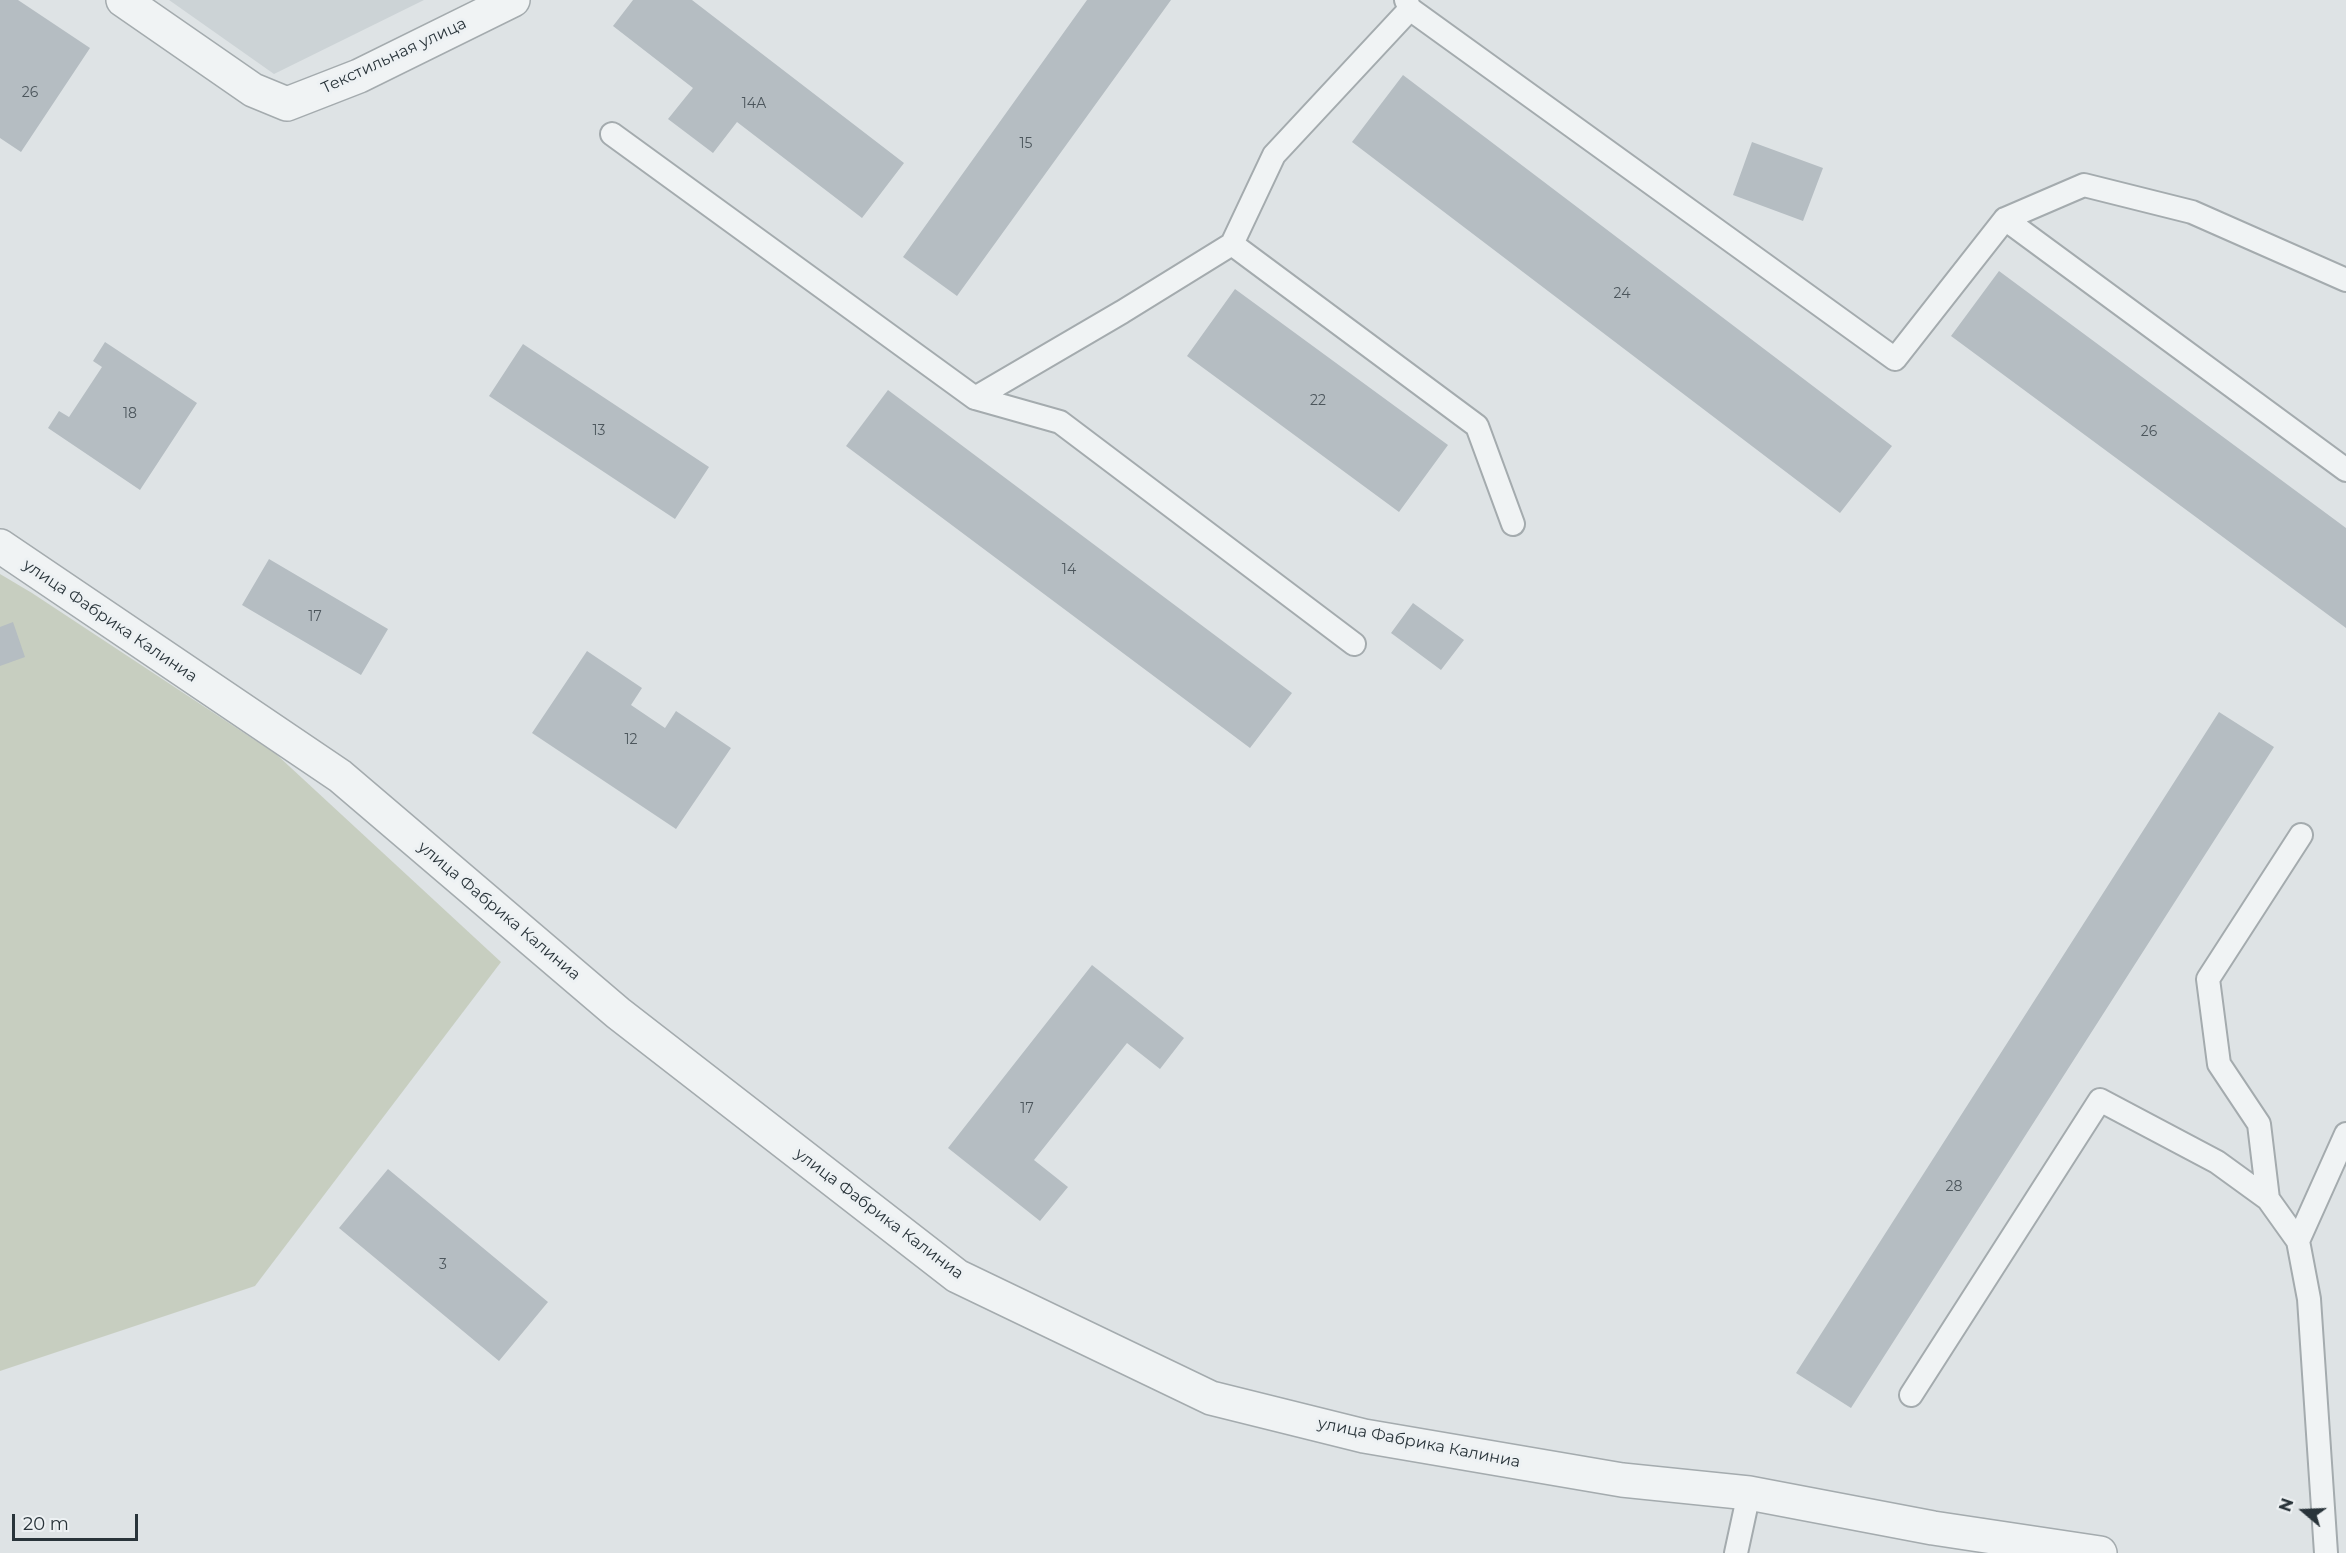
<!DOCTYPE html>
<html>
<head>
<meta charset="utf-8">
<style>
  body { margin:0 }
  #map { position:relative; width:2346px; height:1553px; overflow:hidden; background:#dee3e5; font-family:Montserrat,sans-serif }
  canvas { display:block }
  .north { position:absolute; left:2274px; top:1481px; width:60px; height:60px; -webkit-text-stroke:4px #edf1f3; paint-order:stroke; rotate:289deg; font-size:16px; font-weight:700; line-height:24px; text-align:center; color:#29343a }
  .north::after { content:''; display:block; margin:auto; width:21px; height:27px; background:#29343a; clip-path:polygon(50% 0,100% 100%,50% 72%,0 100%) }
  .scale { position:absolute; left:12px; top:1514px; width:126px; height:27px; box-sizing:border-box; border:3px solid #29343a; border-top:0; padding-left:8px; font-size:18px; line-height:21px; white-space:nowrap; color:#29343a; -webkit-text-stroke:4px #edf1f3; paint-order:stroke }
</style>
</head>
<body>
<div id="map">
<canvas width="2346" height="1553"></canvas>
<div class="north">N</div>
<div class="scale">20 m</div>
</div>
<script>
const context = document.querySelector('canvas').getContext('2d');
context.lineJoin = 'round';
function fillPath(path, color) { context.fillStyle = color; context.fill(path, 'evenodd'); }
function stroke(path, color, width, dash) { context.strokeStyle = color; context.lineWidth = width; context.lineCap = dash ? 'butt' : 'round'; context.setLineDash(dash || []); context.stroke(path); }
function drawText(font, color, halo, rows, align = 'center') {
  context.font = font + ' Montserrat,sans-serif'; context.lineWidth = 6; context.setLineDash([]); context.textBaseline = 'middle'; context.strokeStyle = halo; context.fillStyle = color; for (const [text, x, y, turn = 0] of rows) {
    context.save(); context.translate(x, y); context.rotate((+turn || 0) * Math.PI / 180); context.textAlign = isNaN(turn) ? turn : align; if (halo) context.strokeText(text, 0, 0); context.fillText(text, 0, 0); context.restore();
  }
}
fillPath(new Path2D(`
  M169 0H424L274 74Z`), '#ccd3d6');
fillPath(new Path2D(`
  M0 574 32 593 276 754 501 962 255 1286 0 1371Z`), '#c7cec0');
fillPath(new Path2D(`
  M0 0H18L90 48 21 152 0 138Z
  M633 0H692L904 163 862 218 737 122 713 153 668 119 693 88 613 26Z
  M1087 0H1171L957 296 903 257Z
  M1403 75 1892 446 1840 513 1352 142Z
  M1752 142 1823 168 1803 221 1733 195Z
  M1999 271 2346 528V628L1951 336Z
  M1235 289 1448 445 1399 512 1187 356Z
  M105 342 197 403 140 490 48 428 59 411 69 417 102 367 93 361Z
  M523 344 709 467 675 519 489 396Z
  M888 390 1292 693 1250 748 846 446Z
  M269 559 388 629 361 675 242 605Z
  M1413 603 1464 640 1441 670 1391 633Z
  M13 622 25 657 0 666V627Z
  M587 651 642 688 631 705 665 728 676 711 731 748 676 829 532 733Z
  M2219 712 2274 747 1851 1408 1796 1373Z
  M1092 965 1184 1038 1160 1069 1127 1043 1034 1160 1068 1187 1040 1221 948 1148Z
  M388 1169 548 1302 499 1361 339 1228Z`), '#b5bdc2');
const lane = new Path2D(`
  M1406 0 1410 9 1895 359 2005 219 2346 470
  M612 134 975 398 1060 422 1354 644
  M2005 219 2084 185 2192 212 2346 280
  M1232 244 1274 155 1410 9
  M975 398 1122 312 1232 244 1477 426 1513 524
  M2268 1199 2259 1124 2219 1064 2208 979 2301 835
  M2298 1241 2346 1134
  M1911 1395 2100 1100 2217 1162 2268 1199 2298 1241 2309 1299 2326 1553
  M1736 1553 1749 1493`);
const street = new Path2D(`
  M123 0 253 90 287 104 359 76 513 0
  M0 546 340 776 618 1013 957 1276 1211 1398 1364 1436 1622 1480 1749 1493 1933 1528 2100 1553`);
stroke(lane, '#a4abae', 26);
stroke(street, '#a4abae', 36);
stroke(lane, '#f0f3f4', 22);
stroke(street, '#f0f3f4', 33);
drawText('14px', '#4c565c', null, [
  ["26",30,93],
  ["14А",754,104],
  ["15",1026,144],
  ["24",1622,294],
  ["22",1318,401],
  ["18",130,414],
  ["13",599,431],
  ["26",2149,432],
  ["14",1069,570],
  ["17",315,617],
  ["12",631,740],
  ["17",1027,1109],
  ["28",1954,1187],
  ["3",443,1265]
]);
drawText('16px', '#29343a', '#edf1f3', [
  ["Текстильная улица",394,56,-25],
  ["улица Фабрика Калиниа",110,621,34],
  ["улица Фабрика Калиниа",499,911,40],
  ["улица Фабрика Калиниа",879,1214,37],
  ["улица Фабрика Калиниа",1419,1443,11]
]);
</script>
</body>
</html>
